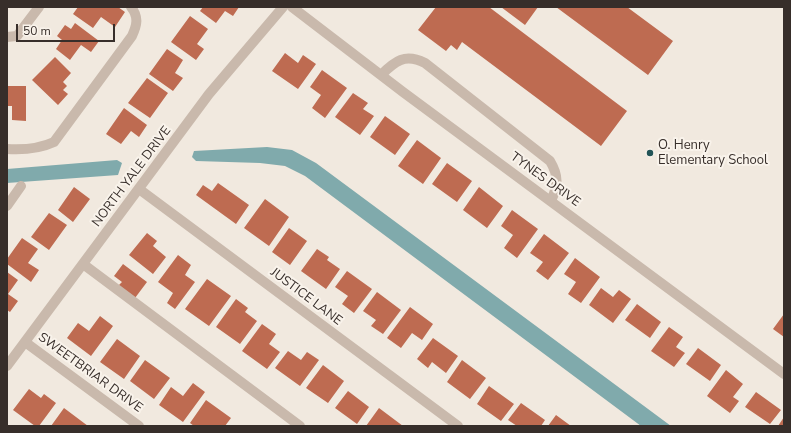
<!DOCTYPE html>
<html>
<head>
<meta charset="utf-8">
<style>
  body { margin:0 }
  #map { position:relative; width:791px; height:433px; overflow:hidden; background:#f1e9df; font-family:"Nunito Sans",sans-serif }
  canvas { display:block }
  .frame { position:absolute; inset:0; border:8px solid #372e2a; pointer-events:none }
  .scale { position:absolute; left:16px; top:24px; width:99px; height:18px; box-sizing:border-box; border:2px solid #372e2a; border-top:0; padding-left:5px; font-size:12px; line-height:14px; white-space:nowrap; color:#372e2a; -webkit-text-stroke:3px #f9f3eb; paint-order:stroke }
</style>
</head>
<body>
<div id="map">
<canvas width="791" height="433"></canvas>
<div class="frame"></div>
<div class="scale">50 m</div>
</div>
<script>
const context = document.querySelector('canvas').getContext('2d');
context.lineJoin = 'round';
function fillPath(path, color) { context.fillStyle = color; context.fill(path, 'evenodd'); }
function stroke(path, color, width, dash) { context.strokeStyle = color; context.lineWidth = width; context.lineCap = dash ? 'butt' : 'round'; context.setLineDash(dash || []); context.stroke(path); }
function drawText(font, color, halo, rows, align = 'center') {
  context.font = font + ' "Nunito Sans",sans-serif'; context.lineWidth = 4; context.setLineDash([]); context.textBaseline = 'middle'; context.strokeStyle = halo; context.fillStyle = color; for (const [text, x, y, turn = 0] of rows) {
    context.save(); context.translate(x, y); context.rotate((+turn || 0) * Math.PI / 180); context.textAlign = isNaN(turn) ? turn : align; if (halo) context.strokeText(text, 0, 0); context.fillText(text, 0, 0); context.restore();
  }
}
fillPath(new Path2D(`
  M267 147 292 150 316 163 671 426H641L305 176 285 166 260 163 196 161 192 157 194 151Z
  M117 160 122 163 118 175 7 183V169Z`), '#80aaac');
fillPath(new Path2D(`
  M78 7H118L125 12 115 27 101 17 93 28 73 14Z
  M203 7H239L233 16 225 11 216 23 200 11Z
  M436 7H489L627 111 601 146 462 42 457 50 451 45 446 51 418 30Z
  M501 7H538L525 25Z
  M556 7H627L673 41 648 75Z
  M190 16 208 29 197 44 204 49 196 60 171 42Z
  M75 23 99 41 91 52 81 45 70 60 56 49 62 40 57 36 65 25 71 29Z
  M167 49 183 60 175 73 183 78 173 91 149 74Z
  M285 53 298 63 303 55 316 64 298 89 272 71Z
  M55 57 71 73 63 82 67 86 63 90 68 94 58 105 32 80Z
  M322 70 347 88 325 118 312 108 321 95 310 87Z
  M147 78 168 93 150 118 128 103Z
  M7 86H26V121L12 120V106H7Z
  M353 93 368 103 363 109 374 116 360 135 335 117Z
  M124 108 147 125 139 137 131 131 121 144 106 134Z
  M385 116 410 134 395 155 370 137Z
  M417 140 441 158 423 184 398 166Z
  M447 163 472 181 457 202 432 184Z
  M218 183 249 205 236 224 196 195 203 185 212 191Z
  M74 187 90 199 73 222 58 210Z
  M479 187 503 206 487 228 463 210Z
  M265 199 289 217 269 246 244 228Z
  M512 210 538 229 517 258 504 248 513 235 501 226Z
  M49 213 67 225 49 250 31 237Z
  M289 228 307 241 290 265 272 252Z
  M147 233 157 241 153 246 166 257 153 274 129 255Z
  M544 234 569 253 548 280 536 271 543 262 530 253Z
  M22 238 38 249 28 263 39 270 31 282 7 264V259Z
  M317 249 329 257 327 260 340 269 326 289 301 271Z
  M178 255 191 265 185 275 195 282 175 309 167 303 173 293 158 282Z
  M575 258 600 277 581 303 568 294 576 282 564 274Z
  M123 264 147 282 135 298 118 286 122 282 114 276Z
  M347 271 372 289 354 313 342 304 348 296 335 287Z
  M7 272 18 280 8 294 18 301 10 312 7 310Z
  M207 279 231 296 209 326 185 309Z
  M601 288 613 297 619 290 631 299 613 323 589 305Z
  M377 292 401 310 383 334 371 326 376 320 363 311Z
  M236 299 248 308 245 312 257 321 240 344 216 327Z
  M637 304 661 322 650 338 625 320Z
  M410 307 433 324 422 340 412 333 401 348 387 338Z
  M784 314V337L773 329Z
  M100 316 113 326 91 356 67 338 78 323 89 331Z
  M262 324 276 334 269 344 280 352 267 369 242 351Z
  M669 327 683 337 676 347 685 353 674 367 651 351Z
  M433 338 458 356 446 373 432 362 428 368 417 359Z
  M117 339 140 356 124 379 100 362Z
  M698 348 721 365 710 381 686 364Z
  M288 351 301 360 307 352 319 360 300 386 275 368Z
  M145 360 170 378 154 399 130 381Z
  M462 360 486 378 470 399 447 382Z
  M323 365 344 381 328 403 306 388Z
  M726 370 743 384 733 397 739 401 730 413 707 396Z
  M193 383 205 392 183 422 159 405 171 387 183 396Z
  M489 386 514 404 501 421 477 404Z
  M29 389 41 398 44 394 56 403 39 426H35L13 410Z
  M348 391 369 407 357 424 335 408Z
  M756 392 781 410 770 424 745 407Z
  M206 400 231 418 225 426H194L190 423Z
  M521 403 545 420 541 426H517L508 420Z
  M64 408 88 426H51Z
  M379 408 403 426H366Z
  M556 415 571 426H548Z
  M784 417V426H778Z`), '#be6b51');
stroke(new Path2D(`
  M292 7 403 92 784 374
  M7 37 17 36 39 7
  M381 75C395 61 405 53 425 63L550 161C559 176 558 185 551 201
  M7 149C23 150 39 149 54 142L132 36C137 25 139 17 131 7
  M139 189 458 426
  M7 206 21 186
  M83 264 300 426
  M25 342 139 426
  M7 366 209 94 283 7`), '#c9b9ac', 10);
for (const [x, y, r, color] of [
  [650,153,4,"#225356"]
]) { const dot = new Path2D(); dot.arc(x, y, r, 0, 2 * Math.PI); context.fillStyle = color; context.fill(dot); stroke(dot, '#f9f3eb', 1.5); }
drawText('13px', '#372e2a', '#f9f3eb', [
  ["O. Henry",658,146],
  ["Elementary School",658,161]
], 'left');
drawText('13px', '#372e2a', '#f9f3eb', [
  ["NORTH YALE DRIVE",132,177,-53],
  ["TYNES DRIVE",545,180,36],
  ["JUSTICE LANE",306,297,37],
  ["SWEETBRIAR DRIVE",90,373,36]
]);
</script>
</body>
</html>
